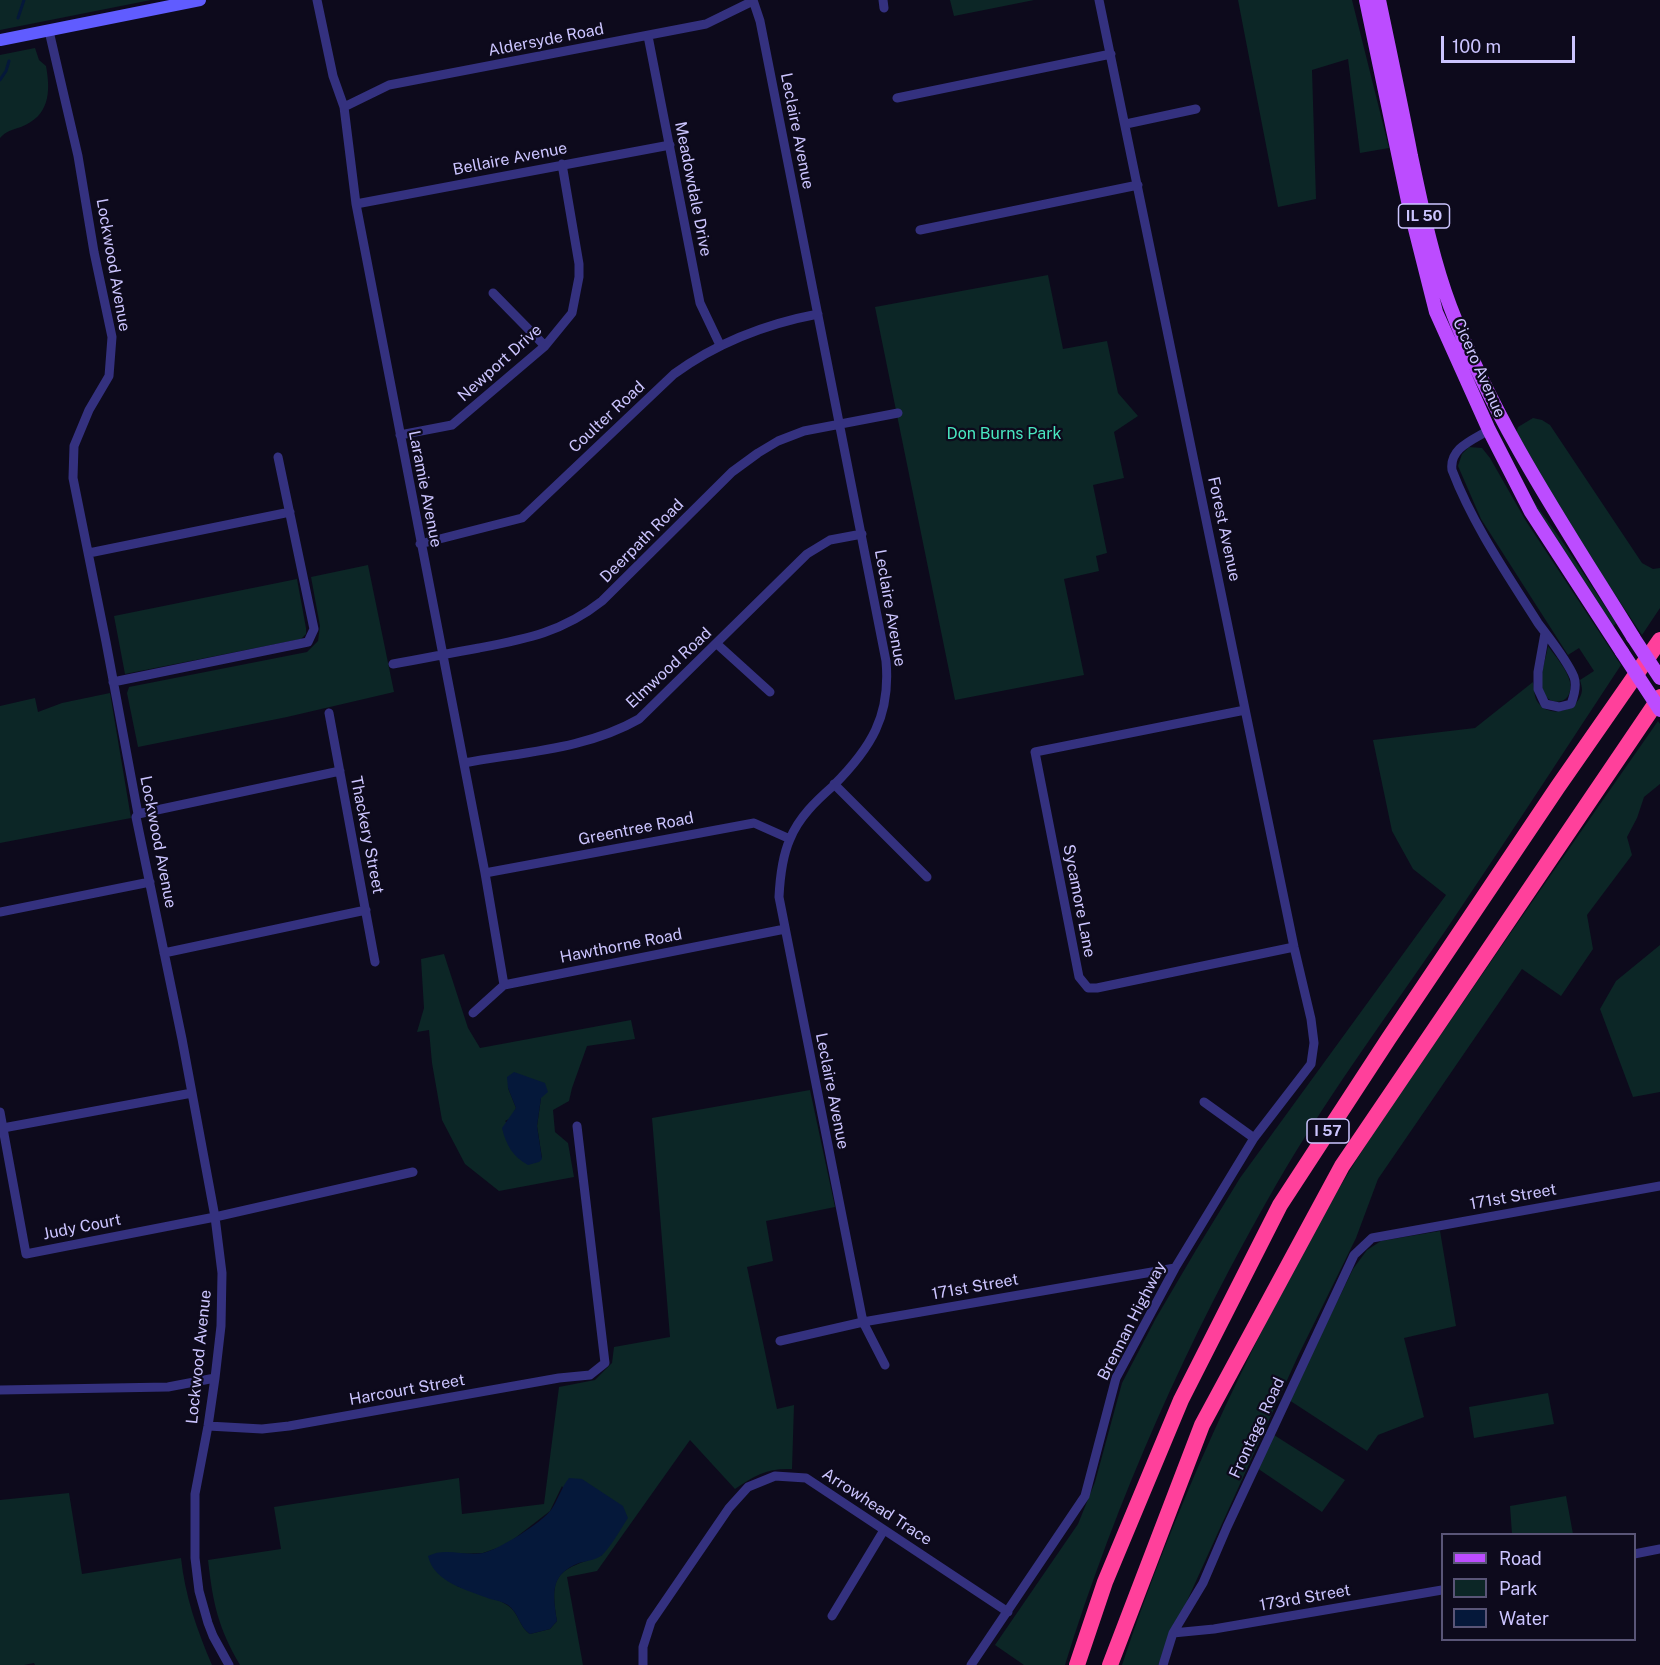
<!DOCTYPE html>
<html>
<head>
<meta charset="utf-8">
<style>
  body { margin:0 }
  #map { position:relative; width:1660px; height:1665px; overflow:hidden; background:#0d0a1c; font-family:"Public Sans",sans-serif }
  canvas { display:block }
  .legend { position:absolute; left:1441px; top:1533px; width:195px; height:108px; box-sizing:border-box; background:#0d0a1c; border:2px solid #595577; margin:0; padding:8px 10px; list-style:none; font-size:18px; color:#ccc5ff }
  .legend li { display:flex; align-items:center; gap:12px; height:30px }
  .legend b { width:30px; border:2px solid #595577 }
  .scale { position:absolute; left:1441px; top:36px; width:134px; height:27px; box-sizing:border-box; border:3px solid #ccc5ff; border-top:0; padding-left:8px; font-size:18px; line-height:21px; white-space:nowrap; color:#ccc5ff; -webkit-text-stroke:4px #0d0a1c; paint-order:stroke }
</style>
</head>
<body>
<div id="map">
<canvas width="1660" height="1665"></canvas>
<ul class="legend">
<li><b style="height:8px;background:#bc4cff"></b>Road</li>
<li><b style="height:16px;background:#0c2626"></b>Park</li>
<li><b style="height:16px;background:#05183a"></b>Water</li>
</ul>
<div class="scale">100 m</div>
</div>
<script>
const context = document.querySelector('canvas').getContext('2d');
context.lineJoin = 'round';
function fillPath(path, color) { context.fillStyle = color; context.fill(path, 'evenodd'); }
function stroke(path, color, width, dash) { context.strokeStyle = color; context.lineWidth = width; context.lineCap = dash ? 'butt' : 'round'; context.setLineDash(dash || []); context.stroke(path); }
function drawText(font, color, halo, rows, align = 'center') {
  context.font = font + ' "Public Sans",sans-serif'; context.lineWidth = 4.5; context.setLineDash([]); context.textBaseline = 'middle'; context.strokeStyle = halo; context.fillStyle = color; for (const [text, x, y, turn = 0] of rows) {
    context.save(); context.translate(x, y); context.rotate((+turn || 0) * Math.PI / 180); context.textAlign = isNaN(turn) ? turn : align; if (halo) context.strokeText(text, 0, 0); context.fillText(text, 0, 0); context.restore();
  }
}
fillPath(new Path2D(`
  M0 0H151L0 30Z
  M950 0H1034L954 16Z
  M1238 0H1352L1389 148 1360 153 1348 59 1312 70 1316 199 1278 207Z
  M35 48 39 60 46 66C51 93 49 116 21 127 12 130 6 131 0 138V55Z
  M1048 275 1063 349 1107 341 1118 393 1138 416 1114 432 1124 478 1093 485 1107 553 1096 556 1099 571 1064 579 1084 675 955 700 875 307Z
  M1533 418 1542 420 1550 425 1642 563 1653 569 1660 568V608L1642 635 1572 530 1516 434 1518 427Z
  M1469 447 1482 448 1490 458 1526 521 1621 665C1568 745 1516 826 1462 906 1400 999 1332 1088 1276 1185 1189 1336 1117 1498 1065 1665H1024L995 1645 1078 1524 1095 1482 1122 1383 1156 1318 1196 1250 1240 1178 1446 895 1413 869 1392 831 1373 740 1475 728 1533 682C1534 687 1534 696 1537 701 1548 720 1580 711 1582 690 1582 687 1581 684 1580 680L1594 671 1579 648 1568 655 1481 519 1458 466 1462 454Z
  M1527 492 1564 544 1616 623 1613 627 1525 493Z
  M368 565 394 692 287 717 138 747 127 693 129 687 307 652 318 641 320 626 311 577Z
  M297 579 306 628V634L301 639 125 674 114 616Z
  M1548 646C1555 656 1567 669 1570 682 1575 708 1541 708 1541 683 1541 671 1546 658 1548 646Z
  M110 693 131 818 0 843V706L35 698 38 712 62 703Z
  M1658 721 1660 724V784L1644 797 1637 818 1627 837 1632 855 1587 915 1593 949 1561 996 1522 969 1378 1179 1356 1238 1298 1356 1158 1665H1122C1175 1507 1244 1356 1326 1211 1364 1143 1411 1078 1455 1014 1522 916 1590 818 1658 721Z
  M1660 945V1092L1633 1097 1600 1009 1616 981Z
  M444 954 468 1028 480 1048 631 1020 635 1039 587 1046 572 1088 569 1101 553 1110 555 1132 568 1143 574 1177 499 1191 465 1164 442 1120 432 1063 429 1030 417 1032 424 1008 421 959ZM508 1088 541 1098 537 1126 542 1158 505 1121 511 1118 516 1108Z
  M810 1090 835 1207 766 1221 773 1261 747 1267 777 1409 794 1405 792 1469C767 1468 755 1475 735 1489L690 1440 597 1571 567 1577 583 1665H240C218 1627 213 1604 208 1560L281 1549 274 1507 459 1478 462 1514 544 1504 559 1387 595 1380 612 1363 614 1347 670 1337 652 1118ZM562 1486 602 1555C558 1571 549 1572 557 1621L550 1629 530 1634C519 1627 519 1612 507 1605 493 1596 473 1592 457 1586L460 1554 483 1553 506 1545 550 1511Z
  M1440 1231 1456 1326 1404 1338 1424 1417 1378 1435 1367 1451 1289 1400 1353 1269 1367 1250 1381 1241Z
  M1548 1393 1554 1424 1474 1438 1469 1407Z
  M1274 1435 1345 1480 1322 1512 1257 1468Z
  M69 1493 82 1574 181 1558C185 1596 197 1630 212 1665H35L34 1663 24 1665H0V1500Z
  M1566 1496 1573 1534H1512L1510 1506Z`), '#0c2626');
fillPath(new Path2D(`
  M514 1072 545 1083 548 1092 541 1098 537 1126 542 1159 539 1162 528 1165C513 1157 506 1145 502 1128L516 1108 508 1088 507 1077Z
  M569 1478 582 1479 623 1506 628 1518C622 1527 609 1550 601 1556 595 1560 586 1561 579 1563 549 1575 553 1594 557 1621L550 1629 530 1634C519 1627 519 1613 508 1605 503 1602 496 1600 490 1599 468 1590 434 1583 428 1556 444 1547 465 1556 483 1553 500 1549 541 1523 551 1510 558 1500 561 1488 569 1478Z`), '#05183a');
stroke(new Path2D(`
  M18 18 24 0
  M0 80 6 71 9 61`), '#05183a', 3);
stroke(new Path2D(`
  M317 0 333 76 344 107 356 204 485 873 504 985
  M753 0 760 21 886 661C891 716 871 748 833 786 816 801 799 817 790 839 782 857 780 877 779 897L863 1322 885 1365
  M883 0 884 8
  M49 31 78 156 94 252 112 337 109 376 89 410 74 446 73 478 106 642 138 814 136 817 182 1039 215 1217 222 1273 221 1326 215 1378 208 1426 195 1494V1558L199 1591 208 1623 213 1636 229 1665
  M648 36 700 303 720 345
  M897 98 1111 54
  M344 107 389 85 706 24 753 1
  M1126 124 1196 109
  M356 204 670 145
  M920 230 1138 185
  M493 293 545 346
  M1489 430C1473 440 1449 448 1452 470 1473 525 1507 574 1538 623 1549 638 1567 660 1574 677 1577 685 1574 696 1571 704L1559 707 1545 704 1538 689V672L1545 633
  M400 435 452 425 545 346 572 313 579 277V264L562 164
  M420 544 522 518 674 374C718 342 765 324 818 314
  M89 553 290 512
  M717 644 770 692
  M393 664C422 659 450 653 479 648 526 639 563 632 602 601L732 472 758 453 778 441 804 431 898 413
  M113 682 308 642 314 629 278 457
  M1245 710 1035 752 1079 977 1088 988H1097L1294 947
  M329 713 375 962
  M464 763C523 752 587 749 639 719L807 554 830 540 862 534
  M834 784 927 877
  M138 814 340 771
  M485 873 754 823 790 839
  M0 912 150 882
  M164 953 366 910
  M473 1013 504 985 785 929
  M1204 1102 1254 1138
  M0 1112 26 1254 215 1217 413 1172
  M3 1128 192 1093
  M780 1341 863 1322 1175 1268
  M0 1390 168 1387 215 1378
  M208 1426 262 1429 289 1426 559 1378 590 1375 605 1363 577 1126
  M1634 1554 1660 1549
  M832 1616 884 1530
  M1173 1633 1214 1629 1442 1590
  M643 1665V1647L651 1622 729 1508 748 1487 775 1476 806 1478 1008 1612
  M971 1665 1085 1496 1116 1378 1175 1268 1254 1138 1311 1064 1314 1043 1311 1019 1294 947 1099 0
  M1163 1665 1173 1633 1203 1583 1227 1527 1354 1255 1372 1238 1660 1186`), '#34317f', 9);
stroke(new Path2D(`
  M0 40 200 0`), '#605cff', 12);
stroke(new Path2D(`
  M1366 0 1408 201 1436 312 1489 430 1531 512 1622 652
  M1379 0C1390 52 1401 104 1411 156 1422 207 1432 258 1450 306 1495 424 1567 530 1633 637`), '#bc4cff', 14);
stroke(new Path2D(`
  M1077 1665 1105 1582 1181 1400 1280 1205 1389 1038 1557 788 1660 640
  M1110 1665 1202 1425 1342 1166 1660 697`), '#ff409b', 16);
stroke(new Path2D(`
  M1633 637 1660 678
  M1622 652 1660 710`), '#bc4cff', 14);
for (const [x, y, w] of [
  [1424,216,51],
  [1328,1131,42]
]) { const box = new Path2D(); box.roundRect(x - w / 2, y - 12, w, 24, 4.5); context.fillStyle = '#0d0a1c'; context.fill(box); stroke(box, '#ccc5ff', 1.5); }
drawText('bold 15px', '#ccc5ff', null, [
  ["IL 50",1424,216],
  ["I 57",1328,1131]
]);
drawText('16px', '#ccc5ff', '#0d0a1c', [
  ["Aldersyde Road",546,40,-11],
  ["Leclaire Avenue",797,131,79],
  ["Bellaire Avenue",510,159,-11],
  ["Meadowdale Drive",693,189,79],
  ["Lockwood Avenue",113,265,80],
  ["Newport Drive",500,363,-42],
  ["Cicero Avenue",1479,368,66],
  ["Coulter Road",607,417,-43],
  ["Laramie Avenue",425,489,79],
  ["Forest Avenue",1224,529,78],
  ["Deerpath Road",642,541,-45],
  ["Leclaire Avenue",890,608,80],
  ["Elmwood Road",669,668,-43],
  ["Greentree Road",636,829,-11],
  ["Thackery Street",367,835,79],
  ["Lockwood Avenue",158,842,79],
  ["Sycamore Lane",1079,901,79],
  ["Hawthorne Road",621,946,-11],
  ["Leclaire Avenue",832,1091,79],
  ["171st Street",1513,1197,-10],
  ["Judy Court",82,1227,-11],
  ["171st Street",975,1287,-10],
  ["Brennan Highway",1132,1321,-63],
  ["Lockwood Avenue",199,1357,-84],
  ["Harcourt Street",407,1390,-10],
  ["Frontage Road",1257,1428,-65],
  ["Arrowhead Trace",877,1507,33],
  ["173rd Street",1305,1598,-10]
]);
drawText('16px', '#49e7c0', '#0d0a1c', [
  ["Don Burns Park",1004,434]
]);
</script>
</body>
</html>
